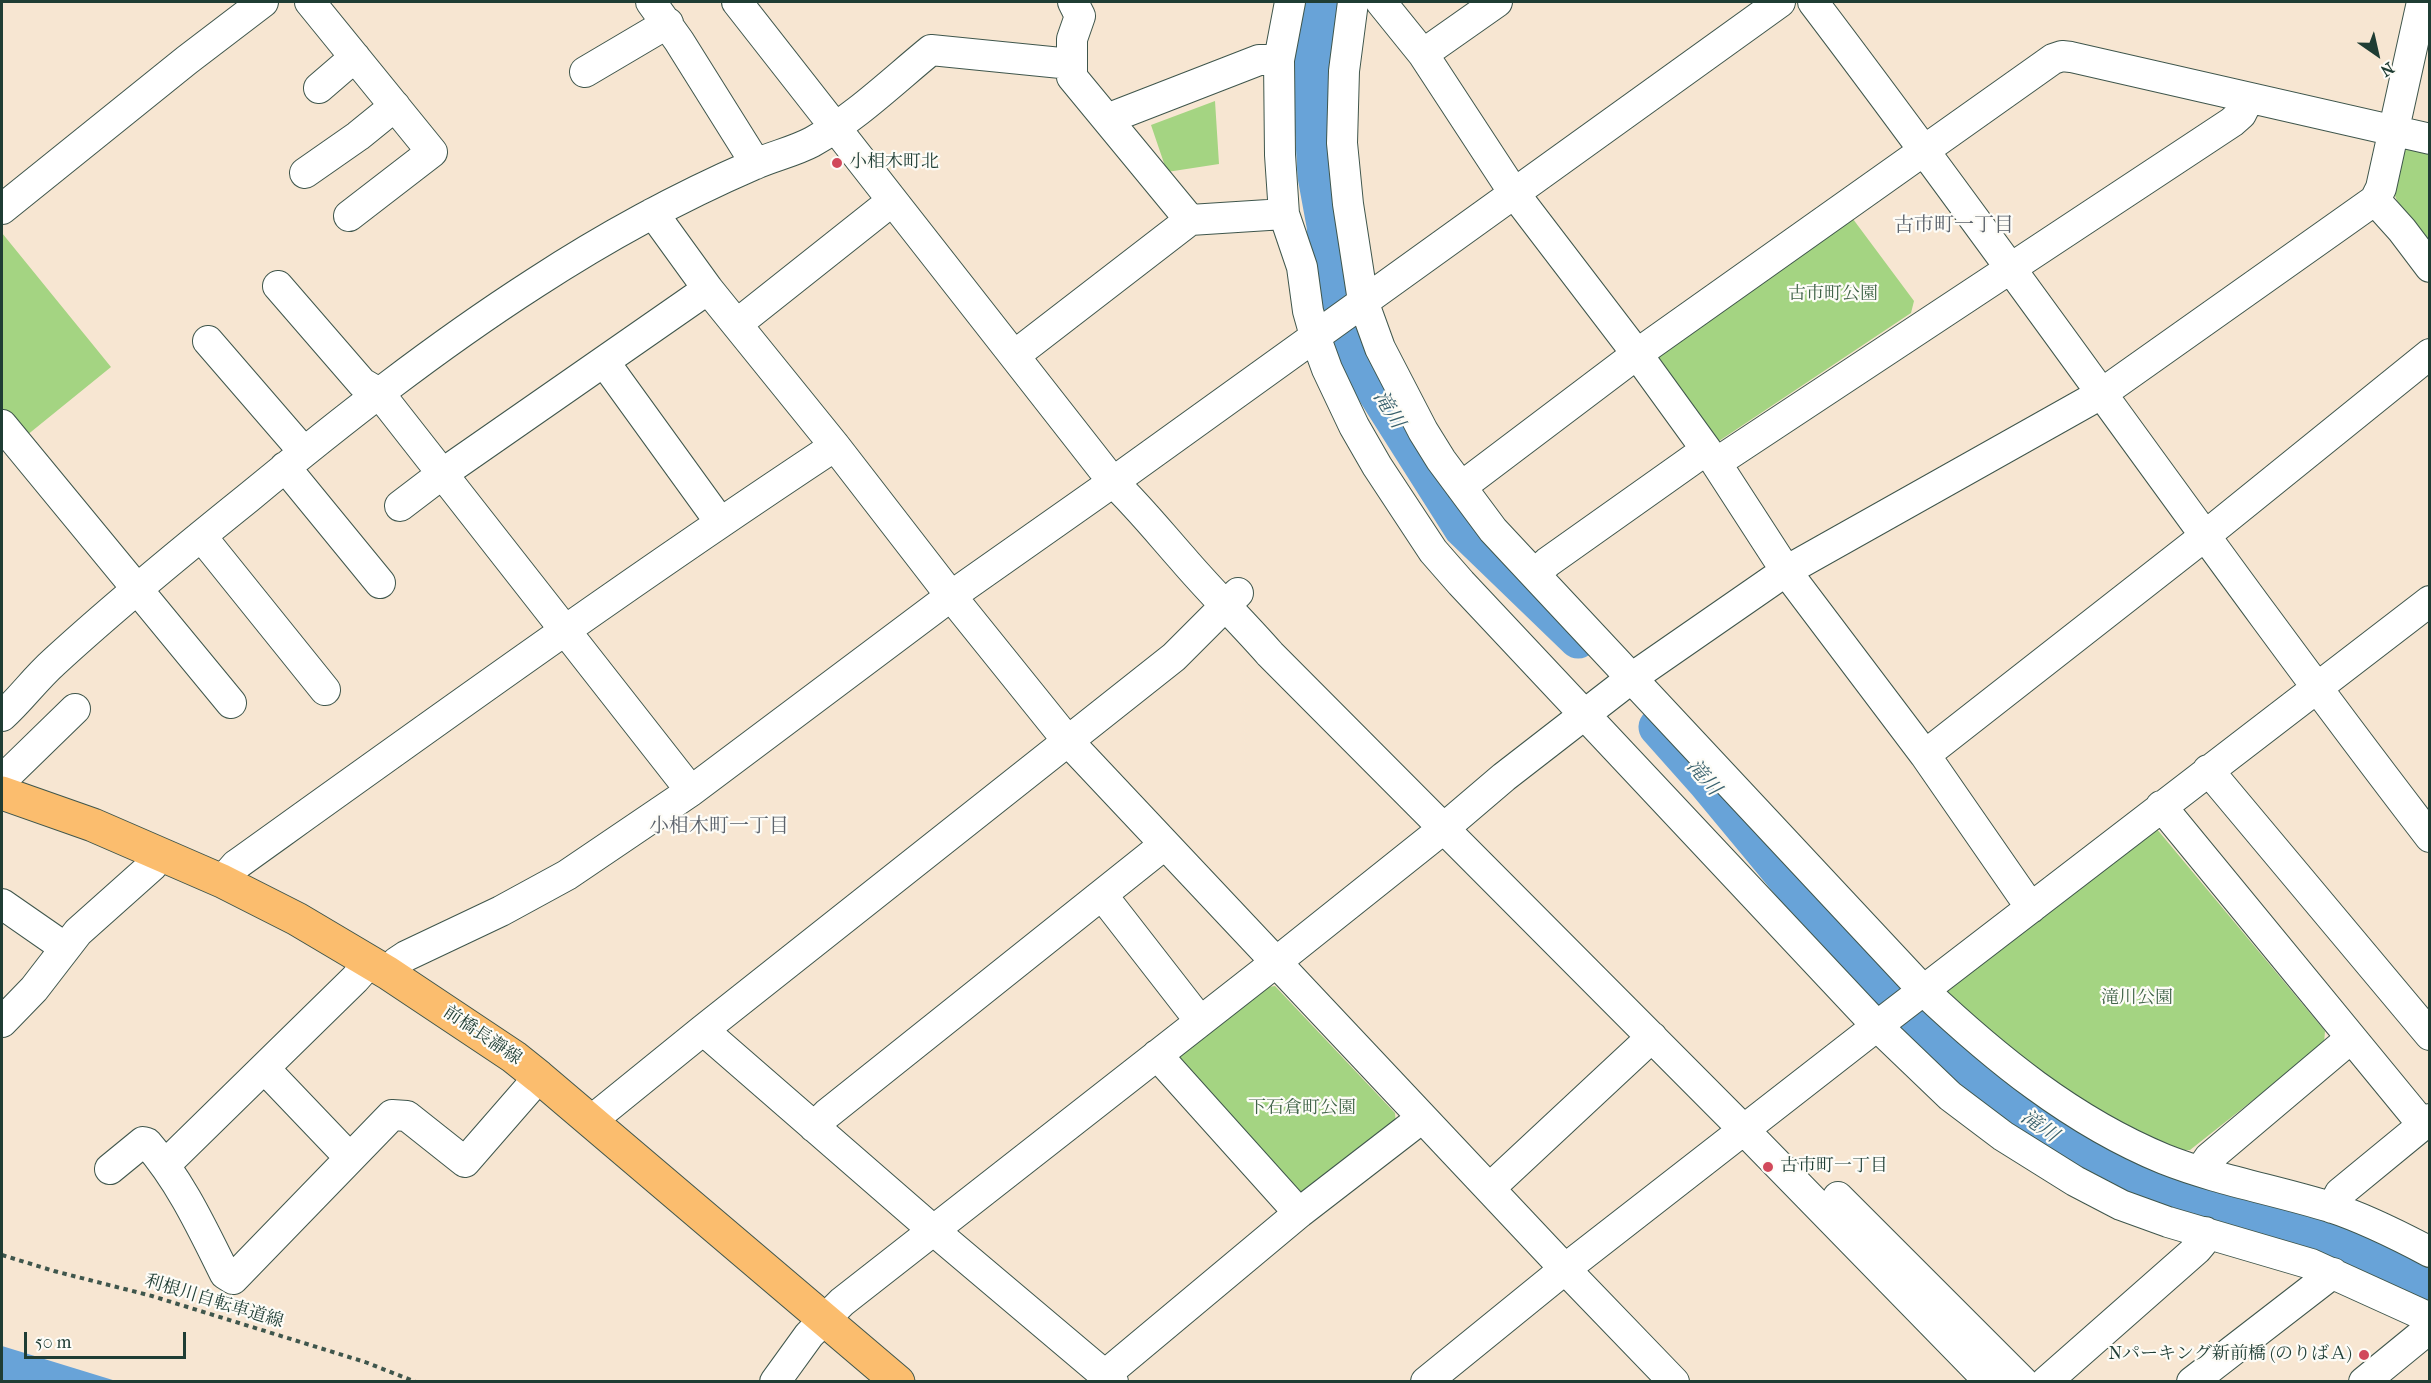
<!DOCTYPE html>
<html>
<head>
<meta charset="utf-8">
<style>
  body { margin:0 }
  #map { position:relative; width:2431px; height:1383px; overflow:hidden; background:#f7e6d2; font-family:"IM FELL French Canon",serif }
  canvas { display:block }
  .frame { position:absolute; inset:0; border:3px solid #1f3d34; pointer-events:none }
  .north { position:absolute; left:2347px; top:24px; width:60px; height:60px; -webkit-text-stroke:4px #fdfcf7; paint-order:stroke; rotate:146deg; font-size:16px; font-weight:700; line-height:24px; text-align:center; color:#1f3d34 }
  .north::after { content:''; display:block; margin:auto; width:21px; height:27px; background:#1f3d34; clip-path:polygon(50% 0,100% 100%,50% 72%,0 100%) }
  .scale { position:absolute; left:24px; top:1332px; width:162px; height:27px; box-sizing:border-box; border:3px solid #1f3d34; border-top:0; padding-left:8px; font-size:18px; line-height:21px; white-space:nowrap; color:#1f3d34; -webkit-text-stroke:4px #fdfcf7; paint-order:stroke }
</style>
</head>
<body>
<div id="map">
<canvas width="2431" height="1383"></canvas>
<div class="frame"></div>
<div class="north">N</div>
<div class="scale">50 m</div>
</div>
<script>
const context = document.querySelector('canvas').getContext('2d');
context.lineJoin = 'round';
function fillPath(path, color) { context.fillStyle = color; context.fill(path, 'evenodd'); }
function stroke(path, color, width, dash) { context.strokeStyle = color; context.lineWidth = width; context.lineCap = dash ? 'butt' : 'round'; context.setLineDash(dash || []); context.stroke(path); }
function drawText(font, color, halo, rows, align = 'center') {
  context.font = font + ' "IM FELL French Canon","Noto Serif JP",serif'; context.lineWidth = 4.5; context.setLineDash([]); context.textBaseline = 'middle'; context.strokeStyle = halo; context.fillStyle = color; for (const [text, x, y, turn = 0] of rows) {
    context.save(); context.translate(x, y); context.rotate((+turn || 0) * Math.PI / 180); context.textAlign = isNaN(turn) ? turn : align; if (halo) context.strokeText(text, 0, 0); context.fillText(text, 0, 0); context.restore();
  }
}
fillPath(new Path2D(`
  M1215 101 1219 164 1167 172 1151 125Z
  M2413 146 2429 149V245L2397 201 2394 193 2403 152Z
  M1853 219 1914 301 1911 313 1719 441 1653 353Z
  M2 233 111 367 21 440 2 417Z
  M2156 828 2325 1031 2324 1044 2190 1150H2170L2101 1122 1942 993Z
  M1275 986 1395 1113 1396 1125 1305 1197 1292 1196 1175 1058 1263 988Z`), '#a4d482');
fillPath(new Path2D(`
  M2 1346 116 1381H2Z`), '#68a3d8');
stroke(new Path2D(`
  M1323 2 1314 49 1313 104 1317 176 1326 225 1331 285 1349 348 1463 528 1578 639
  M1658 727 1707 782 1824 923 1921 1025 1986 1089 2056 1140 2111 1167 2166 1187 2299 1227 2384 1262 2430 1288`), '#68a3d8', 39);
const minor = new Path2D(`
  M310 2 432 152 349 216
  M651 2 679 41 756 164
  M737 2 1113 482C1138 506 1159 532 1182 558 1210 591 1242 622 1270 654L1745 1131 1990 1382
  M1073 2 1080 16 1072 39V77L1190 220
  M1290 2 1279 60 1280 155 1284 214 1302 267 1308 311 1315 336 1327 369 1354 426 1377 466 1433 551 1461 583 1877 1026 1950 1096 2003 1136 2075 1181 2121 1205 2168 1222 2311 1264 2430 1318
  M1353 2 1344 71 1342 143 1348 204 1363 301 1380 348 1423 431 1441 460 1493 530 1923 990C1995 1058 2072 1121 2164 1159 2217 1180 2275 1190 2330 1207 2364 1218 2398 1235 2430 1252
  M1381 2 1423 54 1514 193 1637 354 1716 463 1786 571 1925 755 2031 908
  M1813 2C2022 277 2219 563 2430 837
  M1423 54 1497 2
  M585 72 668 23
  M319 88 355 57
  M1107 119 1259 60H1279
  M305 173 358 136 395 106
  M2375 200 2402 230 2430 267
  M2 209 187 60 263 2
  M653 213 708 289 835 446 951 596 1067 740 1565 1269 1674 1382
  M278 286 362 383 379 393 691 791
  M737 324 892 201
  M208 341 304 452
  M1015 355 1190 220 1284 214
  M605 363 720 522
  M2 425 231 703
  M1716 463 2232 122 2241 114 2249 98
  M285 467 380 583
  M1461 487 1637 354 2053 59 2062 56 2071 57 2430 139
  M400 506 442 474 708 289
  M201 536 325 690
  M1535 574 1548 562 1706 450
  M2 716C20 700 35 679 54 662 116 605 182 551 248 498 340 422 434 348 535 283 604 238 677 198 753 165 773 156 793 152 812 142 855 118 893 81 931 50L1071 64
  M1925 755 2206 535 2430 354
  M2208 770 2430 1035
  M2 780 75 709
  M2161 806 2423 1125
  M222 881 236 865C434 723 632 580 835 446
  M1102 895 1200 1021
  M2 904 64 947
  M388 973 397 962 406 956 501 911 567 875 691 791 951 596 1113 482 1780 2
  M2 1022 34 989 78 932 152 866 161 855
  M703 1030 933 1230 1113 1382
  M1157 1055 1299 1213
  M264 1068 349 1157
  M592 1120 703 1030 1174 657 1238 593
  M814 1127 827 1114 1164 845
  M166 1164 355 979 370 962
  M110 1169 143 1142 147 1143C181 1182 202 1228 225 1274L233 1279 392 1115 407 1116 465 1162 539 1077
  M2200 1171 2209 1158 2350 1039
  M1490 1188 1652 1037
  M1838 1197 2023 1382
  M2332 1208 2340 1193 2430 1119
  M1105 1375 1299 1213 1422 1118
  M775 1382 809 1335 842 1302 1275 963 1443 829 1504 777 1633 677 1786 571 2101 394 2375 200 2381 188 2422 2
  M1426 1382 1565 1269 1877 1026 2430 601
  M2046 1382 2197 1249 2202 1243 2205 1232
  M2192 1382 2333 1273
  M2364 1382 2430 1328`);
const major = new Path2D(`
  M2 793 93 825 222 881 297 919 388 973 514 1057 539 1077 898 1382`);
stroke(minor, '#3f564c', 32);
stroke(major, '#3f564c', 35);
stroke(new Path2D(`
  M2 1255 54 1271 152 1296 365 1362 416 1382`), '#3f564c', 4, [4.5, 4.5]);
stroke(minor, '#fff', 30);
stroke(major, '#fbbd6e', 33);
for (const [x, y, r, color] of [
  [837,163,6,"#d1495b"],
  [1768,1167,6,"#d1495b"],
  [2364,1355,6,"#d1495b"]
]) { const dot = new Path2D(); dot.arc(x, y, r, 0, 2 * Math.PI); context.fillStyle = color; context.fill(dot); stroke(dot, '#fdfcf7', 2); }
drawText('18px', '#1f3d34', '#fdfcf7', [
  ["小相木町北",849,163],
  ["古市町一丁目",1780,1167],
  ["Nパーキング新前橋 (のりばＡ)",2352,1355,"right"]
], 'left');
drawText('18px', '#406348', '#fdfcf7', [
  ["古市町公園",1833,295],
  ["滝川公園",2137,999],
  ["下石倉町公園",1302,1109]
]);
drawText('18px', '#1f3d34', '#fdfcf7', [
  ["前橋長瀞線",482,1036,34],
  ["利根川自転車道線",214,1302,17]
]);
drawText('20px', '#5b626b', '#fdfcf7', [
  ["古市町一丁目",1954,226],
  ["小相木町一丁目",719,827]
]);
drawText('italic 20px', '#39616d', '#fdfcf7', [
  ["滝川",1388,410,58],
  ["滝川",1703,778,49],
  ["滝川",2039,1127,35]
]);
</script>
</body>
</html>
